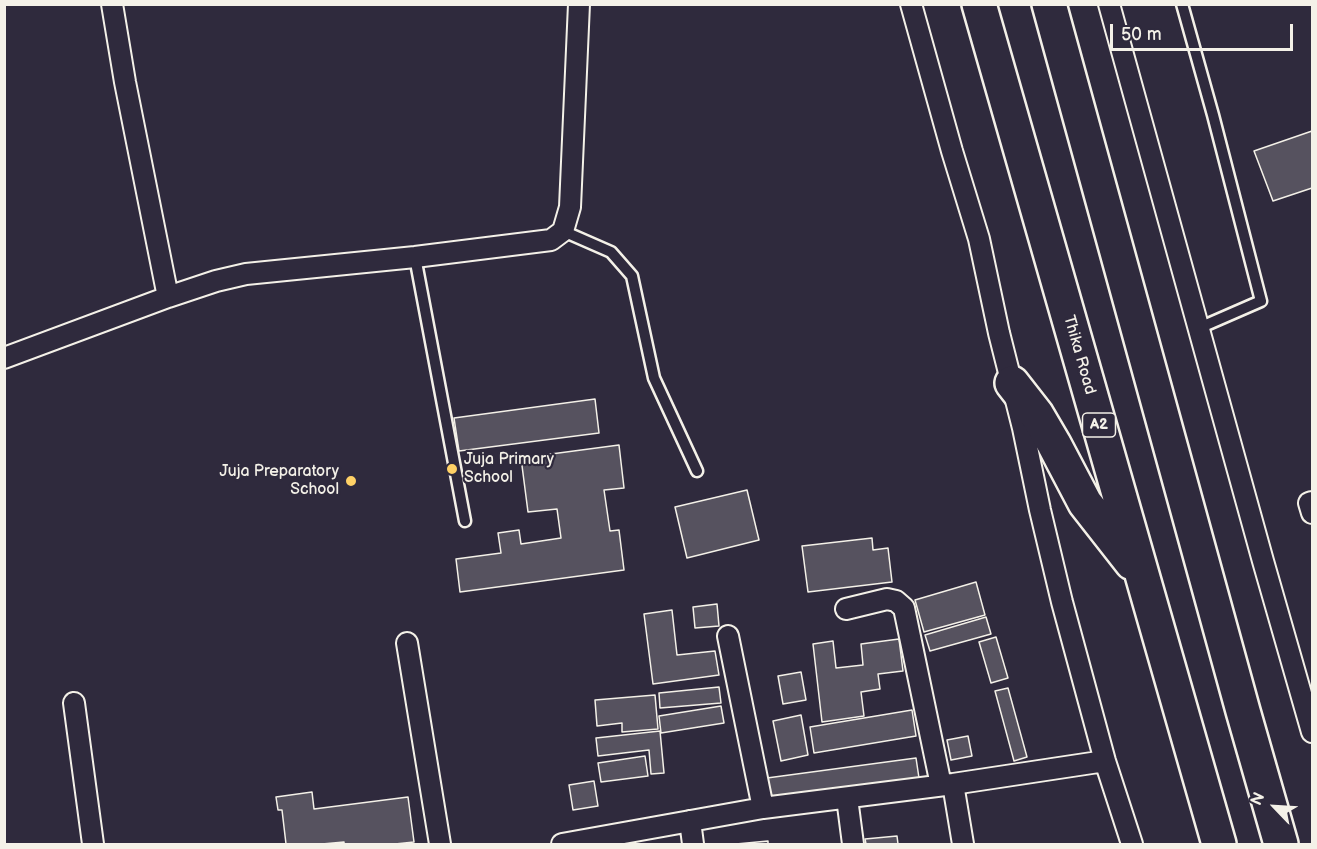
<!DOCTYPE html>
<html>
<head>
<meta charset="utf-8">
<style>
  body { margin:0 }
  #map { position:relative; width:1317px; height:849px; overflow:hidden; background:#2f2a3d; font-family:"Balsamiq Sans",sans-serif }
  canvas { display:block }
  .frame { position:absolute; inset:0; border:6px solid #f4f1e8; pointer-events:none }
  .north { position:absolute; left:1245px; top:777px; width:60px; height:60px; -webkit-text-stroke:4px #2f2a3d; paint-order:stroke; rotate:295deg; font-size:16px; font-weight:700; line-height:24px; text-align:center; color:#f4f1e8 }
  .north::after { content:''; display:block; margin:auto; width:21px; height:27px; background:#f4f1e8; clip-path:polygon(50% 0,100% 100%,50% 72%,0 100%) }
  .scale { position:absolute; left:1110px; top:24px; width:183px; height:27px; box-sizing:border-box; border:3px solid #f4f1e8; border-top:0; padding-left:8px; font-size:18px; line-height:21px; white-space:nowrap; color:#f4f1e8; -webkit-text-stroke:4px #2f2a3d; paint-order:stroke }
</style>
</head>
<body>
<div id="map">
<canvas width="1317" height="849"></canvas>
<div class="frame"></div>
<div class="north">N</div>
<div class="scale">50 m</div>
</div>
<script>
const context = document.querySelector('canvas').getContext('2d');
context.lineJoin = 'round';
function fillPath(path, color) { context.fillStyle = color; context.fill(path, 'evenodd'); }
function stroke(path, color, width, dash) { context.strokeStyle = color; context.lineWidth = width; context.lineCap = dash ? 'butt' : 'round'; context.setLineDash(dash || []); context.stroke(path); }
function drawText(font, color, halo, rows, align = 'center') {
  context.font = font + ' "Balsamiq Sans",sans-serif'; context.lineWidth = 4.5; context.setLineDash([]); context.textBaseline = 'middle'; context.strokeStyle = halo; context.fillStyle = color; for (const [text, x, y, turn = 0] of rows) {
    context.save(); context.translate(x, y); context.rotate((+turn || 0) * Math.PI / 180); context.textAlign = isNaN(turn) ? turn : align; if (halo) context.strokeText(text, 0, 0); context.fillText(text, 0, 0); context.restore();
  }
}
const building = new Path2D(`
  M1312 131V188L1273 201 1254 151Z
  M595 399 599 433 459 451 454 418Z
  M619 445 624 488 604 490 610 531 619 530 624 570 460 592 456 559 501 553 498 533 519 530 521 544 561 538 557 509 528 512 521 458Z
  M747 490 759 540 687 558 675 507Z
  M872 538 873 550 888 548 892 582 808 592 802 546Z
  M976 582 985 615 924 632 915 600Z
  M717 604 719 626 695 628 693 607Z
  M672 610 677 655 715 651 719 675 653 684 644 614Z
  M986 617 991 634 930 651 925 635Z
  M996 637 1008 678 991 683 979 642Z
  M899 639 903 671 878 674 880 689 861 692 864 716 822 722 813 644 833 641 836 668 863 665 861 644Z
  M801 672 806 700 783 704 778 676Z
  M719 687 721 703 660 708 659 693Z
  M1008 688 1027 757 1014 761 995 691Z
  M655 695 658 729 622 732V723L597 726 595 700Z
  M721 706 724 723 661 733 659 716Z
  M912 710 916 736 814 753 810 727Z
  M801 715 808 755 781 761 773 721Z
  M660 731 664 773 651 774 649 750 598 756 596 738Z
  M968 736 972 756 951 760 947 740Z
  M645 756 648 776 601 782 598 763Z
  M916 758 919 778 770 799 767 778Z
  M594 781 598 806 573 810 569 785Z
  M312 792 314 809 408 797 414 842 395 844H344V842L322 844H286L282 810H278L276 797Z
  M897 836 898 844H866L865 839Z
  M768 841V844H736Z`);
fillPath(building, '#56525f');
stroke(building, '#f4f1e8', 1.5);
const service = new Path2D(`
  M1182 4 1213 115 1261 301 1199 328
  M563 231 611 252 632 276 654 378 697 471
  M415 257 465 521`);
const minor = new Path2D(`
  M112 4 125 82 168 297
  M911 4 952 151 979 239 999 333 1023 428 1040 510 1062 602 1105 761 1132 844
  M1109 4 1263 561 1312 732
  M4 358 168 297 216 281 246 274 415 257 551 240 563 231 570 207 579 4
  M1312 502 1309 503 1312 513
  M846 609 887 599 896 601 904 608 941 785
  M728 636 763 808
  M407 643 440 844
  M74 703 93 844
  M953 784 963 844
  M847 798 853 844
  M690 821 693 844
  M562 844 763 808 953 784 1105 761`);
const trunk = new Path2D(`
  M979 4 1219 844
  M1049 4 1243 711 1281 844
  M1012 383 1037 415 1054 444 1085 503 1132 563`);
stroke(service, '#f4f1e8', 15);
stroke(minor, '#f4f1e8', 24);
stroke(trunk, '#f4f1e8', 38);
stroke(service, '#2f2a3d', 10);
stroke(minor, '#2f2a3d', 20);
stroke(trunk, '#2f2a3d', 33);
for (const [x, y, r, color] of [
  [452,469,6,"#ffd166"],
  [351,481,6,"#ffd166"]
]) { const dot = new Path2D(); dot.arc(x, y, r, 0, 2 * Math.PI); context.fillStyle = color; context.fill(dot); stroke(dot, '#2f2a3d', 2); }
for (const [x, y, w] of [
  [1099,425,33]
]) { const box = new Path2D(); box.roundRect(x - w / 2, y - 12, w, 24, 4.5); context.fillStyle = '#2f2a3d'; context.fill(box); stroke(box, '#f4f1e8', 1.5); }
drawText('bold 15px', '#f4f1e8', null, [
  ["A2",1099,425]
]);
drawText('16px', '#f4f1e8', '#2f2a3d', [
  ["Thika Road",1079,355,74]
]);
drawText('16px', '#f4f1e8', '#2f2a3d', [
  ["Juja Primary",464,460],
  ["School",464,478],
  ["Juja Preparatory",339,472,"right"],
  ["School",339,490,"right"]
], 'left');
</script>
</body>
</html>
